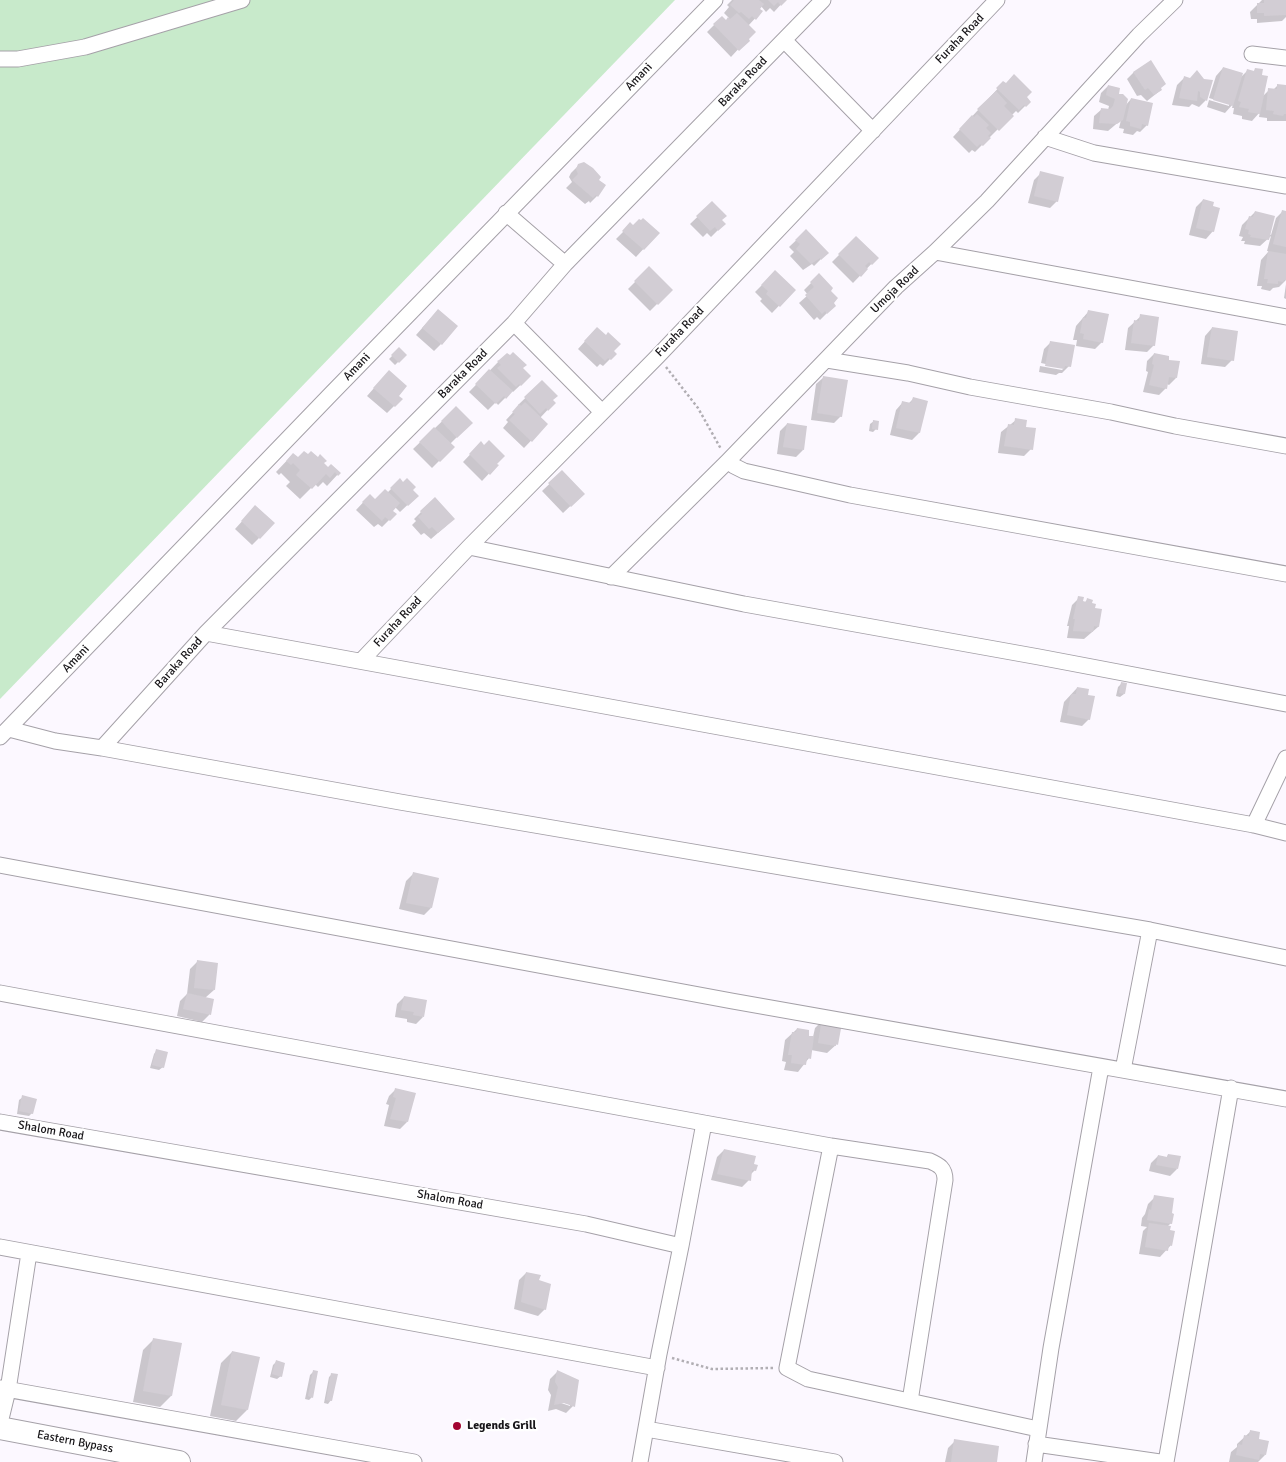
<!DOCTYPE html>
<html>
<head>
<meta charset="utf-8">
<style>
  body { margin:0 }
  canvas { display:block; background:#fcf8ff }
</style>
</head>
<body>
<canvas width="1286" height="1462"></canvas>
<script>
const context = document.querySelector('canvas').getContext('2d');
context.lineJoin = 'round';
function fillPath(path, color) { context.fillStyle = color; context.fill(path, 'evenodd'); }
function stroke(path, color, width, dash) { context.strokeStyle = color; context.lineWidth = width; context.lineCap = dash ? 'butt' : 'round'; context.setLineDash(dash || []); context.stroke(path); }
function drawText(font, color, halo, rows, align = 'center') {
  context.font = font + ' Signika,sans-serif'; context.lineWidth = 4.5; context.setLineDash([]); context.textBaseline = 'middle'; context.strokeStyle = halo; context.fillStyle = color; for (const [text, x, y, turn = 0] of rows) {
    context.save(); context.translate(x, y); context.rotate((+turn || 0) * Math.PI / 180); context.textAlign = isNaN(turn) ? turn : align; if (halo) context.strokeText(text, 0, 0); context.fillText(text, 0, 0); context.restore();
  }
}
fillPath(new Path2D(`
  M0 0H675L0 699Z`), '#c8eacb');
fillPath(new Path2D(`
  M732 0H785L774 12 770 8 766 12 761 6 758 9 761 12 748 26 754 32 731 57 707 32 722 17 726 21 729 18 724 13 729 7 727 5Z
  M1262 0H1286V17L1282 21 1257 23V19H1251L1250 12Z
  M1223 68 1240 78 1247 71 1253 72 1256 69 1263 96 1269 90H1273L1278 85 1286 86V121H1267V118L1259 117 1260 112 1252 121 1242 119V116L1233 114 1234 108H1232L1233 104 1225 113 1207 107 1209 100 1229 106V104L1209 98 1216 76Z
  M1134 72 1160 89 1161 90 1147 101 1141 95 1137 96 1127 79Z
  M1197 72 1206 100 1199 107 1192 104 1189 107 1172 105 1177 85 1184 78 1190 79Z
  M1003 83 1029 102 1018 113 1016 111 975 152 972 150 969 153 953 137Z
  M1108 86 1125 106 1131 99 1147 125 1140 132 1137 131 1133 135 1123 133 1124 129 1119 128 1121 120 1108 131 1093 129 1094 116 1102 109 1108 110 1109 106 1099 102 1101 93Z
  M579 165 597 180V196L590 203 589 201 585 204 566 188 572 182 569 177 571 173Z
  M1041 173 1057 201 1050 208 1028 203 1034 180Z
  M1203 200 1213 231 1206 239 1189 235 1196 207Z
  M712 203 724 224 711 237 707 233 703 237 690 224Z
  M1283 211 1286 212V280L1279 287 1273 288 1270 291 1261 289 1262 286H1257L1261 260 1269 251H1267L1271 236 1260 246 1244 244 1245 241H1241L1243 237 1239 236 1242 225 1255 212 1269 234 1271 235 1276 218Z
  M633 226 658 233 636 257 616 239 624 231Z
  M806 231 827 253 814 266 812 264 803 270 790 256 794 252 789 247Z
  M856 238 877 258 853 283 832 262Z
  M649 268 671 290 650 311 628 289Z
  M775 272 794 290 772 313 760 301 762 299 755 292Z
  M819 275 829 291 832 303 834 306 820 320 817 317 814 320 799 303 808 295 804 290Z
  M1286 284V299L1284 298Z
  M1088 312 1102 342 1095 349 1076 346 1077 340H1073L1076 326Z
  M1141 316 1154 345 1147 352 1125 350 1128 328Z
  M431 318 441 344 434 351 416 335Z
  M597 328 615 354 603 366 600 364 597 367 578 349Z
  M1212 328 1232 360 1225 367 1201 364 1205 336Z
  M1051 342 1069 366 1062 373H1059L1056 375 1039 372 1040 366 1062 370 1064 368 1041 363 1044 349Z
  M399 349 405 355 395 365 389 359Z
  M1154 354 1167 361 1176 378 1169 385 1167 384 1166 388 1159 395 1143 392 1148 372 1146 371 1147 361Z
  M500 360 522 368 530 376 513 392 512 391 498 405 496 402 488 410 469 392Z
  M824 377 841 416 834 423 811 420 816 384Z
  M382 379 401 399 387 413 367 396Z
  M542 382 554 403 540 418 547 424 524 448 503 428 508 422 506 420 519 406 518 405Z
  M913 399 919 433 912 440 890 435 896 410 903 402 908 404Z
  M456 408 471 423 450 444 453 447 432 468 413 449Z
  M1016 420 1025 428 1031 449 1024 456 998 453 1001 432Z
  M874 421 876 429 873 432 869 431 870 424Z
  M787 424 803 450 796 457 777 454 780 431Z
  M481 443 497 465 482 481 463 462Z
  M293 454 298 459H318L328 469 339 473 327 486 323 482 318 487 315 484 300 499 286 486 290 482 281 473 279 475 276 472Z
  M562 472 583 494 563 513 542 491Z
  M400 480 417 496 400 512 395 507 392 511 395 514 382 527 378 524 374 527 356 510 370 495 375 501 387 493Z
  M255 507 259 538 252 545 235 529Z
  M421 512 446 526 431 539 424 533 421 535 412 525 416 521 414 519Z
  M1079 598 1081 602 1084 603 1087 600 1094 609 1101 610 1098 627 1084 639 1067 638 1069 626H1067L1072 605Z
  M1121 684 1124 694 1120 697 1116 696 1118 687Z
  M1077 688 1086 696 1089 719 1082 726 1060 722 1064 702Z
  M413 874 431 908 424 915 399 909 406 881Z
  M197 962 214 990 205 998 213 1000 209 1015 202 1022 177 1016 180 1001 187 994 190 969Z
  M404 997 423 1017 416 1024 407 1022V1019L395 1017 397 1004Z
  M822 1021 837 1044 827 1053 811 1050 809 1058 798 1072 784 1070 786 1062 782 1061 785 1040 797 1029 807 1037H813L815 1028Z
  M157 1050 163 1067 159 1070 150 1068 154 1054Z
  M396 1089 407 1122 400 1129 384 1126 389 1105 386 1104 389 1096Z
  M23 1097 32 1113 29 1116 17 1114 19 1100Z
  M724 1150 755 1170 750 1175 749 1180 742 1187 711 1180 717 1157Z
  M1168 1155 1177 1169 1170 1176 1149 1171 1151 1163 1158 1156 1166 1158Z
  M1155 1197 1171 1223 1167 1227 1171 1245 1160 1257 1139 1254 1143 1231 1147 1227 1141 1226 1142 1218 1145 1214 1148 1204Z
  M526 1273 538 1281 545 1309 538 1316 514 1309 519 1280Z
  M154 1339 181 1344 171 1396 160 1407 133 1402 143 1350Z
  M232 1352 247 1410 236 1421 210 1416 221 1363Z
  M276 1362 281 1376 277 1379 270 1377 273 1365Z
  M313 1372 312 1397 309 1400 305 1399 310 1375Z
  M557 1372 573 1406 566 1413 556 1409 548 1411 551 1395 548 1390 550 1379ZM558 1402 570 1404V1406Z
  M332 1374 331 1400 328 1404 324 1403 329 1377Z
  M1251 1431 1257 1440 1265 1455 1258 1462H1229L1231 1452 1237 1447V1444Z
  M955 1441 995 1462H945L948 1448Z`), '#0003');
fillPath(new Path2D(`
  M734 0H759L764 4 760 9 763 11 756 20 752 16 749 19 741 12 739 13 730 5Z
  M768 0H787L781 6 778 2 774 6Z
  M1264 0H1286V15L1264 16V13H1257V3H1264Z
  M737 13 756 32 749 39 750 41 739 51 713 24 722 16 726 20 728 17 730 19Z
  M1151 60 1166 84 1161 88 1162 90 1154 95 1148 88 1145 90 1133 72Z
  M1223 67 1243 73 1233 106 1213 100Z
  M1255 68 1263 69 1262 75 1268 76 1260 114 1248 112 1249 109 1239 107 1241 102 1238 101 1247 69 1254 71Z
  M1197 70 1204 79 1213 80 1207 101 1200 97V92L1198 91 1197 101 1179 98 1184 76 1190 78Z
  M1014 74 1032 92 1027 97 1031 102 1026 107 1024 105 1019 110 996 88 1003 81 1006 83Z
  M1277 84 1286 85V114H1284L1283 116 1273 114 1274 111 1266 110 1268 88 1277 89Z
  M1108 85 1120 88 1119 94H1123L1128 99 1123 120 1117 124 1099 123 1101 108 1110 109 1113 106 1115 99 1106 95Z
  M996 91 1007 103 1004 106 1014 116 999 131 977 109Z
  M1131 98 1153 103 1148 126 1142 124 1141 129 1130 126V122L1126 121Z
  M977 114 989 125 986 128 991 133 988 136 991 138 983 146 980 144 977 147 959 129 972 115 974 117Z
  M584 162 593 168 601 177 599 180 606 185 598 197 596 195 593 198 572 180 578 174 576 169 578 164Z
  M1040 171 1064 177 1058 202 1034 196Z
  M1203 199 1214 202 1213 206 1220 208 1214 232 1196 228Z
  M712 201 727 216 722 220 726 224 718 231 715 227 710 231 696 216Z
  M1282 210 1286 211V247L1273 244Z
  M1255 211 1275 216 1269 240 1250 237 1251 235 1248 234 1249 230 1245 229 1249 216 1253 217Z
  M643 218 660 233 644 250 622 231 630 222 633 225 639 219 641 220Z
  M806 229 829 253 821 260 820 258 811 264 796 249 800 244 795 240Z
  M856 236 879 258 872 265 869 262 865 266 868 269 861 277 838 254Z
  M1268 251 1286 254V280H1284L1283 282 1278 281V284L1267 283 1268 279H1264Z
  M649 266 673 290 658 305 634 281Z
  M775 270 796 290 780 307 766 294 768 291 761 285Z
  M819 273 833 288 831 291 838 298 834 303 836 306 827 314 825 311 822 314 805 295 814 287 810 282Z
  M438 309 458 326 442 345 422 328Z
  M1088 310 1109 314 1103 343 1083 339 1084 334 1080 333 1083 317 1086 318Z
  M1140 314 1159 317 1155 346 1131 343 1134 320 1139 321Z
  M597 327 606 335 608 332 621 344 614 351 617 354 611 360 608 358 605 361 584 341Z
  M1212 327 1238 331 1234 361 1207 357Z
  M1050 341 1075 345 1071 367 1065 366 1064 369 1045 366Z
  M399 347 407 355 399 363 391 355Z
  M513 352 527 365 523 368 531 376 521 386 519 384 516 387 497 368 501 365 497 361 499 360 507 353 510 355Z
  M1154 353 1169 356V360L1180 361 1177 378 1169 377 1167 389 1149 385 1154 365 1152 364Z
  M489 369 513 391 506 399 504 396 496 404 475 384Z
  M389 370 407 386 399 396 403 399 395 407 373 388Z
  M823 376 848 380 842 417 817 413Z
  M542 380 558 396 553 400 556 403 548 411 546 408 540 414 524 397Z
  M913 397 928 401 920 433 896 428 902 401 911 403Z
  M525 402 548 424 532 442 509 420 515 414 512 412 519 404 521 406Z
  M456 406 473 423 457 438 441 421Z
  M1015 418 1027 420 1026 427 1036 428 1033 450 1004 446 1008 424 1014 425Z
  M873 420 879 421 878 430 872 429Z
  M787 423 807 426 804 450 783 447Z
  M434 427 455 447 440 462 419 442Z
  M489 440 505 456 497 464 499 465 490 475 469 454 481 441 484 445Z
  M304 451 308 454 311 451 318 457 320 454 327 461 324 463 328 467 331 464 341 473 338 476 335 472 330 478 326 474 312 489 296 475 300 470 293 463 291 465 286 461 293 453 298 457Z
  M562 470 585 494 571 507 548 483Z
  M400 478 403 482 407 478 416 487 413 490 419 496 408 506 390 488Z
  M385 489 400 503 393 511 397 514 390 521 385 517 382 521 362 502 370 494 375 499Z
  M435 497 455 519 438 533 432 527 429 529 418 517 422 514 420 511Z
  M255 505 275 523 260 539 241 521Z
  M1078 596 1084 597 1083 601 1086 602 1087 598 1093 600 1092 603 1096 604 1095 608 1102 609 1099 627 1094 626 1093 632 1073 631 1075 619H1073Z
  M1121 682 1127 683 1125 694 1119 693Z
  M1077 687 1089 689 1088 695 1095 696 1090 720 1067 715 1071 694H1076Z
  M413 872 439 878 432 908 406 903Z
  M197 960 218 963 215 990 194 988Z
  M187 993 214 999 211 1015 183 1009Z
  M404 996 427 1000 424 1017 413 1015 414 1012 401 1010Z
  M822 1019 842 1023 838 1045 836 1044V1046L818 1043Z
  M797 1028 809 1030V1036H814L811 1059 807 1058 806 1065 791 1063 792 1055H788L792 1032H796Z
  M156 1049 168 1052 164 1068 152 1065Z
  M395 1088 416 1093 408 1122 390 1119 396 1098 393 1097Z
  M22 1095 37 1099 33 1114 19 1111Z
  M724 1149 756 1156 754 1164 758 1165 756 1171 752 1170 751 1181 717 1174Z
  M1168 1154 1181 1156 1178 1169 1156 1165 1158 1155 1167 1157Z
  M1154 1195 1174 1198 1172 1213 1174 1214 1172 1224 1147 1220 1149 1209 1151 1210Z
  M1149 1223 1171 1226 1170 1230 1175 1231 1172 1246 1169 1245 1168 1251 1145 1247Z
  M526 1272 541 1275 539 1280 551 1284 546 1310 521 1302Z
  M153 1338 182 1343 172 1396 143 1391Z
  M232 1351 260 1357 248 1410 221 1405Z
  M276 1360 285 1363 282 1377 272 1374Z
  M313 1370 318 1371 313 1398 308 1396Z
  M557 1370 579 1380 575 1407 564 1403 554 1405 558 1387 555 1382Z
  M331 1373 338 1374 332 1401 326 1400Z
  M1250 1430 1260 1432 1259 1439 1269 1441 1266 1455 1260 1454 1259 1460 1236 1455 1238 1444 1242 1445 1244 1435 1249 1436Z
  M954 1439 999 1446 997 1462H951Z`), '#d2cdd4');
const minor = new Path2D(`
  M784 40 873 131
  M1252 54 1286 58
  M0 59H18L85 47 242 0
  M1045 137 1094 153 1286 186
  M506 213 565 264
  M935 252 1286 317
  M514 323 602 412
  M827 360 908 373 970 387 1111 412 1175 426 1286 446
  M728 461 734 466 744 471 850 495 1286 574
  M469 547 744 604 1039 657 1286 704
  M611 577 728 461 896 287 935 252 987 201 1139 35 1175 0
  M206 633 1254 825 1286 833
  M361 661 469 547 658 356 997 0
  M9 729 55 741 102 748 400 802 1150 930 1286 958
  M0 737 331 394 715 0
  M102 748 206 633 514 323 565 264 823 0
  M1254 825 1286 758
  M0 865 732 1001 1286 1099
  M0 993 704 1123 831 1146 930 1161C939 1165 945 1168 945 1180L910 1401
  M1123 1070 1150 930
  M0 1122 586 1224 681 1246 659 1354 640 1462
  M831 1146 787 1368 808 1379 1038 1429
  M681 1246 704 1123
  M0 1247 657 1368
  M0 1388 414 1462
  M0 1423 8 1390 29 1253
  M646 1429 835 1462
  M1036 1444 1160 1462
  M1034 1462 1051 1348 1101 1067
  M1166 1462 1231 1088`);
const primary = new Path2D(`
  M0 1428 179 1462`);
stroke(minor, '#a5a1a8', 17);
stroke(primary, '#a5a1a8', 24);
stroke(new Path2D(`
  M666 367 698 408 721 449
  M672 1358 712 1369 773 1368`), '#b1aeb3', 2.5, [2.5, 2.5]);
stroke(minor, '#fff', 15);
stroke(primary, '#fff', 22);
for (const [x, y, r, color] of [
  [457,1426,5,"#a30632"]
]) { const dot = new Path2D(); dot.arc(x, y, r, 0, 2 * Math.PI); context.fillStyle = color; context.fill(dot); stroke(dot, '#fff', 2); }
drawText('12px', '#181619', '#fff', [
  ["Furaha Road",960,39,-46],
  ["Amani",639,77,-46],
  ["Baraka Road",743,82,-46],
  ["Umoja Road",895,290,-44],
  ["Furaha Road",680,332,-46],
  ["Amani",357,367,-46],
  ["Baraka Road",463,374,-45],
  ["Furaha Road",398,622,-47],
  ["Amani",76,659,-46],
  ["Baraka Road",179,663,-48],
  ["Shalom Road",51,1131,10],
  ["Shalom Road",450,1200,10],
  ["Eastern Bypass",75,1442,11]
]);
drawText('bold 12px', '#181619', '#fff', [
  ["Legends Grill",467,1426]
], 'left');
</script>
</body>
</html>
